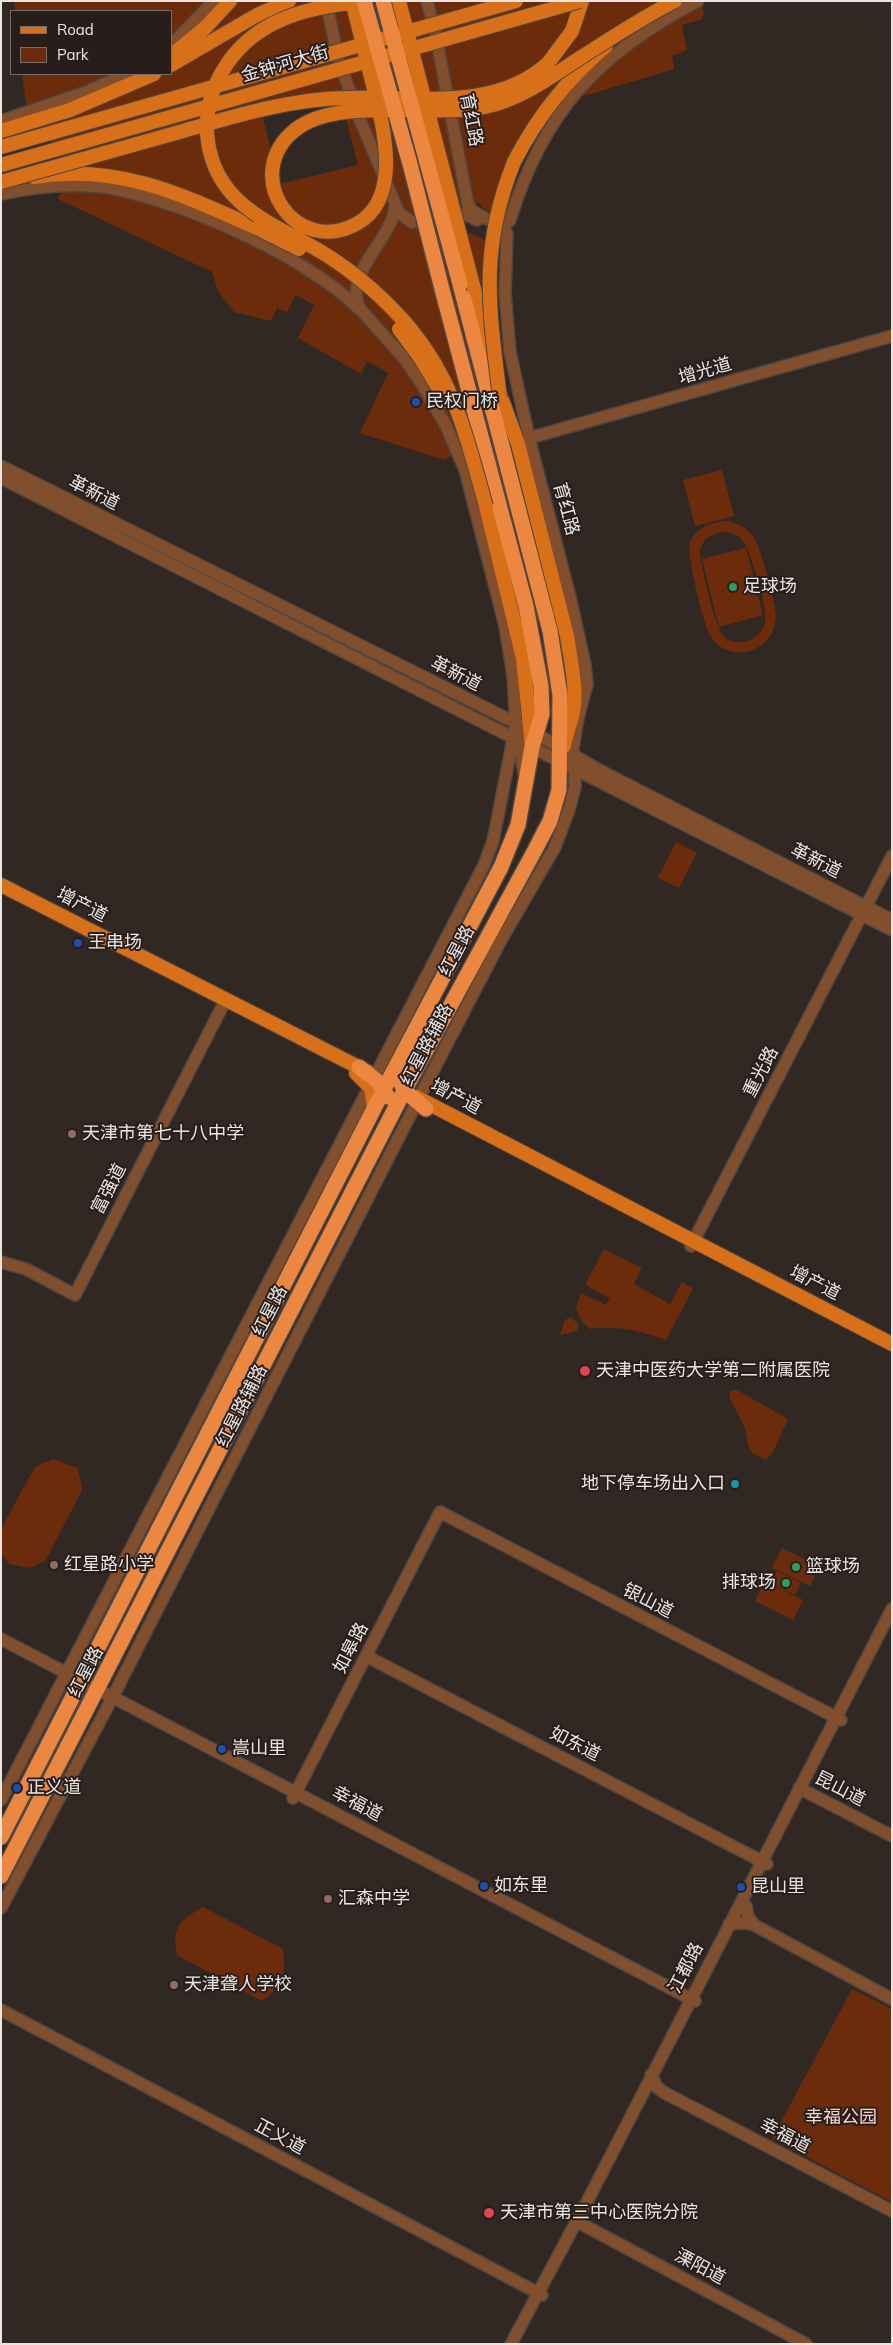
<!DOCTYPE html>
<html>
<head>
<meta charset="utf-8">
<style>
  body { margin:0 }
  #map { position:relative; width:893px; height:2345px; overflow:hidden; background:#312824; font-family:Mulish,sans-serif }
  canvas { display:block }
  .frame { position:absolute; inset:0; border:2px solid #ebe5e2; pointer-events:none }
  .legend { position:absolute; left:10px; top:10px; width:162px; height:65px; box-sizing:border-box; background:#271e1b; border:1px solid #756e6b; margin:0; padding:6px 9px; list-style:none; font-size:15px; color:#ebe5e2 }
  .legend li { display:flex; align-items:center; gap:10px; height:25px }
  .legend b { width:25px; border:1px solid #756e6b }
</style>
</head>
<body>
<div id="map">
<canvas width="893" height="2345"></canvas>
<div class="frame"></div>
<ul class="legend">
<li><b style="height:6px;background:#d87019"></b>Road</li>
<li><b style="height:14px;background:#6c2c0b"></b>Park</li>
</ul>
</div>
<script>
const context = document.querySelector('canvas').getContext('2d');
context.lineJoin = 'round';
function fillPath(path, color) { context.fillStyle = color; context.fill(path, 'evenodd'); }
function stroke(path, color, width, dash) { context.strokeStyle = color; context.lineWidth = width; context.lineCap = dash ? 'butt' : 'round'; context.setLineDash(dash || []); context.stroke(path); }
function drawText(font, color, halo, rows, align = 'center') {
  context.font = font + ' Mulish,"Noto Sans SC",sans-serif'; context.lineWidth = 4; context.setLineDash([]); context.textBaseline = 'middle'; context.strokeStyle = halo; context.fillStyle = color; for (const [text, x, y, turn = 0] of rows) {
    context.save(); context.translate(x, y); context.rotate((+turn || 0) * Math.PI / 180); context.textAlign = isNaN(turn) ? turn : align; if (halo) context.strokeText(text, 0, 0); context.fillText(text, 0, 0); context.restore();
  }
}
fillPath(new Path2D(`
  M14 1H701L704 13 702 19 682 25 687 50 672 56 674 69 591 94 562 99 544 122 493 212 483 209 478 202 463 230 482 238 493 248C490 307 500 361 512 419L444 460 360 433 388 373 367 361 361 374 298 338 314 305 296 295 287 312 277 308 271 321 234 312 218 291 212 272 58 199 69 169 26 103 22 74H171V11H15ZM341 99 358 165 279 184 263 118Z
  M722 470 734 516 695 526 683 480Z
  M724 521C735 522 746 527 753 536 760 545 776 604 776 616 775 623 774 631 769 637 755 657 725 658 711 637 704 627 686 553 690 542 696 528 710 523 724 521ZM728 532 739 536 746 545C752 561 770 611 764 626 761 633 754 639 747 641 738 644 729 642 723 635 714 625 702 569 700 554 701 538 713 532 728 532Z
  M746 548 763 615 719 627 702 559Z
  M676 842 697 853 679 888 658 878Z
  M604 1249 642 1268 634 1284 670 1304 682 1282 693 1288 666 1340C641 1331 617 1325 590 1329L582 1322 576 1308 581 1293 606 1305 610 1298 585 1285Z
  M571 1317 578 1324V1331L560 1335 565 1320Z
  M737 1390 788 1419 773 1452 766 1460 754 1454 749 1449 744 1425 730 1399V1391Z
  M53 1459 78 1468 82 1490 46 1560 30 1568 9 1564 1 1553V1529L35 1467Z
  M782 1548 819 1567 810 1586 772 1568Z
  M777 1571 801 1583 795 1595 771 1583Z
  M765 1581 803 1600 793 1620 755 1601Z
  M203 1907 283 1949C286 1976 284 1985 262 2001L177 1955C172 1926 179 1921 203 1907Z
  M852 1989 892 2009V2202L772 2139Z`), '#6c2c0b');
const minor = new Path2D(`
  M326 1 338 58 358 115 399 213 412 222 465 214 477 220
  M427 1 435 31 468 205C477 221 499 217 507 234L505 292 510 352 529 438 570 597 585 665 587 684 578 718 571 760
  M171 45 214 1
  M1 121 86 92 127 74
  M1 194C34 187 69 183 103 187 176 198 306 256 358 308
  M395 206C392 241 342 273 360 309L403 357 423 386 446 426 465 470 505 626 513 676 516 724 524 774
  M496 228 503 227 510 220C543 112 598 53 698 1
  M529 438 892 336
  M1 466 530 730 599 770 892 920
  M1 478 892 930
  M691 1246 892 856
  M1 1262 26 1269 75 1295 226 999
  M1 1639 695 2001
  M366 1656 767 1864
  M799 1788 892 1836
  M293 1798 440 1512 841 1720
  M1 1800 484 865 493 841 516 724
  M746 1906 748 1917 754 1925
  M1 1908 109 1704 421 1094 500 942 555 847 569 810 575 787 574 754
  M729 1924 745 1923 754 1925 892 1999
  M1 2010 542 2295
  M651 2075 657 2087 663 2092 892 2211
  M576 2221 806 2344
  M511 2344 589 2198 892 1609`);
const major = new Path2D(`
  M171 56 206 27 230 1
  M549 62 572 31 582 1
  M171 65 257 15 289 1
  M1 131 70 110 154 74
  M514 162C537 117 567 79 606 46
  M34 177C118 163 183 195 257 228
  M474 289 491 363
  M497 386 518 444 567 636C570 657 578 691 573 711 571 723 566 733 564 746
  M486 506 523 658 532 747
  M1 885 368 1072
  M356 1073 371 1088 374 1108
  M416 1097 892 1344`);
const highway = new Path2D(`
  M359 1067 377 1081 388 1097
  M400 1082 406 1092 426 1109
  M1 1837 384 1089 501 867 518 825 532 747 542 714 541 686 526 606 443 293
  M1 1876 404 1091 535 850 550 821 559 790 560 695 550 631 460 284`);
stroke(minor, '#4f4642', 14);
stroke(major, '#4f4642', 16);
stroke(highway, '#4f4642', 18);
stroke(minor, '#824f2e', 11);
stroke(major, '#d87019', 14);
stroke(highway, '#eb8740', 15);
const majorBridge = new Path2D(`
  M352 1C358 25 364 49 370 73 380 115 406 195 358 223 296 259 239 175 295 130 337 96 432 118 485 107 522 99 552 76 583 56 613 37 643 17 675 1
  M399 1 474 289
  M360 2C305 7 251 21 222 72 197 115 203 169 241 203 266 225 300 238 328 256 359 276 386 300 410 328 456 384 467 439 486 506
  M1 147 516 1
  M1 165 580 1
  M1 182C60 166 118 149 176 133 232 117 288 99 346 98 414 95 495 113 549 62
  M257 228 299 249
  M399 329 419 356 446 401
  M500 398C489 308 479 249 514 162`);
const highwayBridge = new Path2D(`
  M364 1 410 164 443 293
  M383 1 460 284`);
stroke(majorBridge, '#4f4642', 16, []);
stroke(highwayBridge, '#4f4642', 18, []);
stroke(majorBridge, '#d87019', 14);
stroke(highwayBridge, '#eb8740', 15);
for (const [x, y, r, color] of [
  [416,402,5,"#1a4fb4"],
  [733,587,5,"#2e9e5b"],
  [78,943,5,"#1a4fb4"],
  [72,1134,5,"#8d6e63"],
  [585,1371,6,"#e0444e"],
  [735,1484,5,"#0f9aa8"],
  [54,1565,5,"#8d6e63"],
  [796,1567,5,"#2e9e5b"],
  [786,1583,5,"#2e9e5b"],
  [222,1749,5,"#1a4fb4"],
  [17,1788,5,"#1a4fb4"],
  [484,1886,5,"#1a4fb4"],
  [741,1887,5,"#1a4fb4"],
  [328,1899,5,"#8d6e63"],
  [174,1985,5,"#8d6e63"],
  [489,2213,6,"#e0444e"]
]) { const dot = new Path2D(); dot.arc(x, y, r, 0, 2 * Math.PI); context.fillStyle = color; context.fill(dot); stroke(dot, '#271e1b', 2); }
drawText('18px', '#ebe5e2', '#271e1b', [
  ["金钟河大街",285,64,-16],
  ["育红路",471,120,79],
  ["增光道",705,371,-16],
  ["革新道",94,493,27],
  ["育红路",566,509,75],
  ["革新道",456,674,27],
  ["革新道",816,861,27],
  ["增产道",82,905,27],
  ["红星路",457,951,-62],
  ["红星路辅路",427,1045,-62],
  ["重光路",761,1072,-63],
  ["增产道",456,1097,28],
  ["富强道",109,1189,-63],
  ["增产道",815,1283,27],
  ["红星路",270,1311,-63],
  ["红星路辅路",242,1406,-63],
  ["银山道",648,1601,27],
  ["如皋路",351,1648,-63],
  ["红星路",86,1672,-63],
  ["如东道",575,1744,27],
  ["昆山道",840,1789,27],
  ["幸福道",357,1804,28],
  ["江都路",686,1968,-63],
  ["幸福道",785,2136,28],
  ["正义道",280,2137,28],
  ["溧阳道",700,2267,28]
]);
drawText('18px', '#ebe5e2', '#271e1b', [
  ["民权门桥",426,402],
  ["足球场",743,587],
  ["王串场",88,943],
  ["天津市第七十八中学",82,1134],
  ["天津中医药大学第二附属医院",596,1371],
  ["地下停车场出入口",725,1484,"right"],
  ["红星路小学",64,1565],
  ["篮球场",806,1567],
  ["排球场",776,1583,"right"],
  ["嵩山里",232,1749],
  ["正义道",27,1788],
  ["如东里",494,1886],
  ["昆山里",751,1887],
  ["汇森中学",338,1899],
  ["天津聋人学校",184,1985],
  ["天津市第三中心医院分院",500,2213]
], 'left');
drawText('18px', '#f0d7cd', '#271e1b', [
  ["幸福公园",841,2118]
]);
</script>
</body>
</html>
